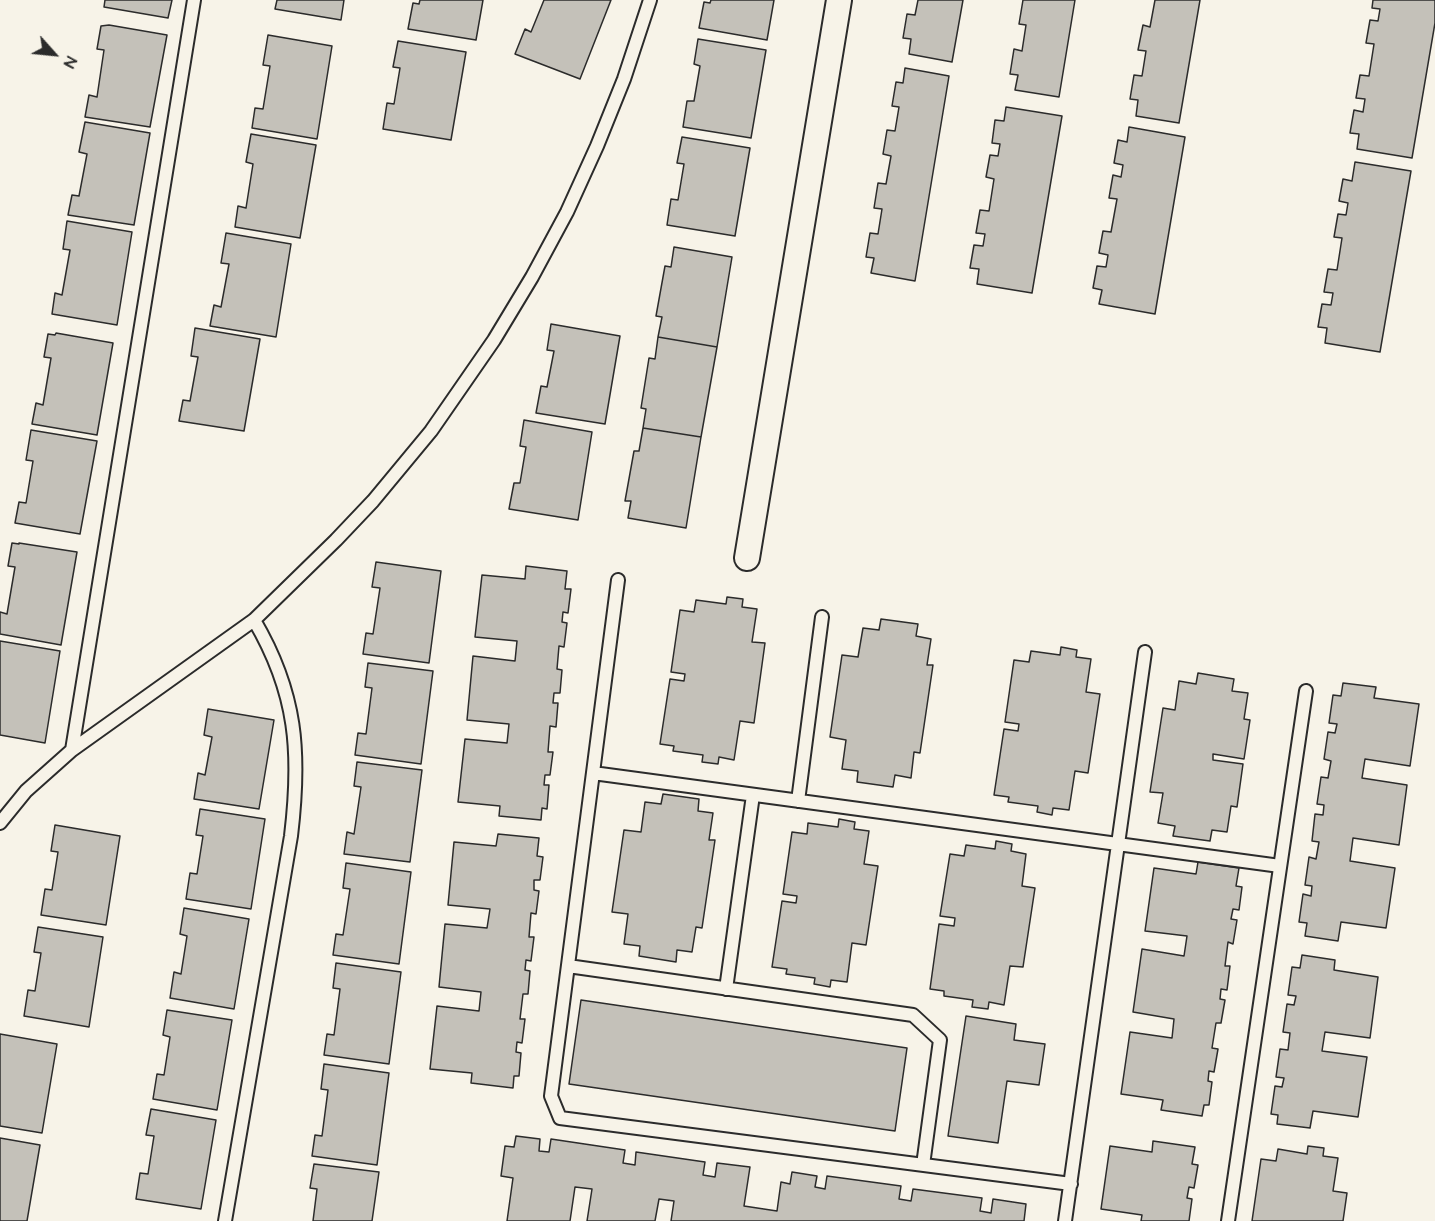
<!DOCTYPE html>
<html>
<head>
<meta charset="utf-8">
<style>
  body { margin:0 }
  #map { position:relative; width:1435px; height:1221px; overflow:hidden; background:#f7f3e8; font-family:"Architects Daughter",sans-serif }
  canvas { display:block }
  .north { position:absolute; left:24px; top:24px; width:60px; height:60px; -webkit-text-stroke:4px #f7f3e8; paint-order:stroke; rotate:117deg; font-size:16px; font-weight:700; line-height:24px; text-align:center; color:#2b2b2b }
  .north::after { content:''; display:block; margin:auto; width:21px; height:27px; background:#2b2b2b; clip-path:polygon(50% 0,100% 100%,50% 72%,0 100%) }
</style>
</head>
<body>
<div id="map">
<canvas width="1435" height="1221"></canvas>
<div class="north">N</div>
</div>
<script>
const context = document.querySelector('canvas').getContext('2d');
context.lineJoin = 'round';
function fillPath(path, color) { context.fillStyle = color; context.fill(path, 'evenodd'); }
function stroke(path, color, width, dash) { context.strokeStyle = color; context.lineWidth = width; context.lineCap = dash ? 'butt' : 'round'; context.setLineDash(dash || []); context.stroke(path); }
const building = new Path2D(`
  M105 0H172L168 18 104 7Z
  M277 0H344L341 20 275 9Z
  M420 0H483L476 40 408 29 413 3 419 4Z
  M544 0H611L580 79 515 54 525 29 531 32Z
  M711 0H774L767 40 699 28 704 2 710 3Z
  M918 0H963L952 62 909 54 911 39 903 38 907 14 915 15Z
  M1023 0H1075L1059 97 1015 90 1018 75 1010 74 1014 49 1022 51 1026 25 1019 24Z
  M1155 0H1200L1179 123 1136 116 1138 100 1130 99 1134 75 1142 76 1146 51 1138 50 1143 25 1150 27Z
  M1373 0H1435V23L1412 158 1357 149 1359 134 1350 133 1354 110 1363 112 1365 99 1356 98 1360 75 1369 76 1374 44 1366 43 1370 20 1378 21 1380 9 1372 8Z
  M109 25 167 35 150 127 85 117 89 95 97 97 104 50 97 49 101 26Z
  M268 35 332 46 317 139 252 128 255 108 263 109 270 66 263 65Z
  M698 39 766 50 751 138 683 127 687 101H694L700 66 694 64Z
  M398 41 466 52 451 140 383 129 387 103 394 104 400 68 393 67Z
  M905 68 949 76 915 281 871 273 874 258 866 257 870 233 878 234 882 209 874 208 878 183 886 184 891 156 883 154 887 130 895 131 899 107 892 106 896 82 903 83Z
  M1006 107 1062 116 1032 293 977 284 979 269 970 268 974 245 983 246 985 234 976 233 980 210 989 211 994 179 986 177 990 155 998 156 1000 144 992 143 995 120 1004 121Z
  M85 122 150 133 134 225 68 215 72 195 79 196 87 154 79 152Z
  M1129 127 1185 137 1155 314 1099 304 1102 290 1093 288 1097 266 1106 267 1108 255 1099 253 1103 231 1111 232 1117 199 1109 198 1113 175 1121 177 1123 165 1114 163 1118 140 1127 142Z
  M251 134 316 145 300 238 235 227 238 206 246 208 253 164 246 162Z
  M682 137 750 148 735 236 667 225 671 199 678 200 684 164 677 163Z
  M1355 162 1411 171 1380 352 1325 343 1327 328 1318 327 1322 304 1331 305 1333 293 1324 292 1328 269 1337 270 1342 238 1334 237 1338 214 1346 215 1348 203 1339 201 1343 179 1352 181Z
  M67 221 132 232 117 325 52 314 55 293 62 295 70 250 63 249Z
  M226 233 291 244 276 337 210 326 214 305 221 307 229 264 221 263Z
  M674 247 732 257 717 347 658 337 662 317 656 316 665 266 671 267Z
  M551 324 620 336 605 424 536 413 541 386 547 387 554 351 547 350Z
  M195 328 260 339 244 431 179 421 183 400 190 401 198 357 191 356Z
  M56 333 113 343 97 435 32 424 36 403 43 405 51 358 44 357 48 334 55 335Z
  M658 337 717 347 701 437 643 428 646 409 641 408 649 358 655 359Z
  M524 420 592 432 578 520 509 509 514 483H520L526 447 520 446Z
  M643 428 701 437 686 528 628 518 631 501H625L634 451H639Z
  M31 430 97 441 80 534 15 523 19 502 26 503 33 461 26 460Z
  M12 543 19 544V543L77 552 61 645 0 634V612L7 614 15 567 8 566Z
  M376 562 441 571 429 663 363 654 366 633 373 634 380 588 372 587Z
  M526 566 567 571 565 589H571L568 613 563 612 562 622 567 623 564 647 559 646 557 669 562 670 560 693H554L553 703H558L556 727 550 726 548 752H553L550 775H545L544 785H549L547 809 542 808 541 820 499 816 500 806 458 802 465 739 507 743 509 724 467 720 473 656 515 661 517 641 475 637 482 575 525 579Z
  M727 597 743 599 742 607 757 609 752 642 765 643 754 723 740 721 734 760 719 757 718 764 702 762 703 755 673 751 674 746 660 744 670 679 684 681 685 674 671 672 680 610 694 612 696 600 726 604Z
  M881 619 918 624 916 636 931 639 927 665H933L920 753 914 752 911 778 895 775 893 787 857 782 858 771 842 769 846 740 830 737 842 655 858 657 863 628 879 630Z
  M0 641 60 651 45 743 0 735Z
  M1061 647 1077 650 1076 657 1091 659 1086 692 1100 694 1088 773 1075 771 1069 810 1053 808 1052 815 1037 812 1038 806 1008 802 1009 797 994 795 1004 729 1018 731 1019 724 1005 722 1014 660 1029 662 1031 651 1060 655Z
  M368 663 433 671 421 764 355 755 358 733 366 734 372 688 365 687Z
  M1198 673 1234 679 1232 691 1248 693 1244 719 1250 720 1244 759 1213 754V760L1243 764 1237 807 1231 806 1227 832 1212 830 1210 841 1173 836 1175 826 1158 823 1163 793 1150 792 1163 708 1175 710 1179 681 1196 684Z
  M1343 683 1376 687 1374 698 1419 704 1410 766 1365 759 1362 778 1407 785 1399 845 1353 838 1350 861 1395 868 1386 928 1341 922 1338 941 1305 936 1307 923 1299 922 1303 894 1311 896 1312 886 1305 885 1309 857 1316 859 1319 842 1312 841 1315 814 1323 815 1324 805 1317 804 1321 777 1328 778 1331 761 1324 759 1328 732 1335 733 1337 724 1329 723 1333 695 1341 696Z
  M208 709 274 720 259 809 194 799 198 773 205 775 212 737 204 735Z
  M357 762 422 770 410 862 344 854 347 832 354 834 361 787 354 786Z
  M663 794 699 799 698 811 713 813 709 840H715L702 928 696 927 692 952 677 950 676 962 639 956 640 946 624 944 628 914 612 912 624 830 641 832 645 802 661 804Z
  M200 809 265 819 251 909 186 899 190 873 197 874 203 836 196 835Z
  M839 819 855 822 854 829 869 831 864 864 878 866 866 945 852 943 847 982 831 980 830 987 814 984 815 978 786 974 787 969 772 967 782 901 796 903 797 896 783 894 792 832 807 834 808 823 838 827Z
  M55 825 120 836 106 925 41 915 45 889 52 890 58 852 51 851Z
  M498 834 539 838 537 856 543 857 540 880H534V890L539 891 536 914 531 913 529 937H534L531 961 526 960 525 970 530 971 528 994H523L520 1019H525L522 1043 517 1042 516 1052 521 1053 519 1076H514L513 1088 471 1083 472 1073 430 1069 437 1006 479 1011 481 992 439 987 445 924 487 928 490 909 448 905 454 842 496 846Z
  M996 841 1012 844 1011 851 1026 854 1022 886 1035 888 1023 967 1010 966 1004 1005 989 1002 988 1009 972 1007 973 1000 944 996V991L930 989 939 924 954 926 955 918 940 916 950 854 964 856 966 845 995 849Z
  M1198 862 1239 868 1236 886 1242 887 1239 910 1233 909 1231 919 1237 920 1233 944 1228 942 1225 966H1230L1227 990 1221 989 1220 999 1225 1000 1221 1023H1216L1212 1048 1218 1049 1214 1072 1209 1071 1208 1081 1212 1082 1209 1105H1204L1202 1116 1161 1110 1163 1100 1121 1094 1130 1032 1172 1038 1174 1019 1133 1012 1142 949 1184 956 1187 936 1145 931 1154 868 1196 874Z
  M346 863 411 872 399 964 333 955 336 934 343 935 350 889 343 888Z
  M184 908 249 919 234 1009 170 998 174 972 181 974 187 936 180 934Z
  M38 927 103 937 89 1027 24 1016 28 990 35 991 41 953 34 952Z
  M1302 955 1335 960 1334 970 1378 977 1370 1038 1325 1032 1322 1051 1367 1057 1358 1117 1313 1111 1310 1128 1277 1124 1278 1115 1271 1114 1275 1086 1282 1087 1284 1078 1276 1077 1280 1049 1288 1050 1290 1033 1283 1032 1287 1004 1294 1005 1296 996 1288 995 1292 967 1300 968Z
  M336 963 401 972 389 1064 324 1055 327 1034 334 1035 340 989 333 988Z
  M581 1000 907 1048 895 1131 569 1084Z
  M167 1010 232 1020 217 1110 153 1099 157 1074 164 1075 170 1037 163 1035Z
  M966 1016 1016 1024 1014 1040 1045 1044 1039 1085 1007 1081 998 1143 948 1136Z
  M0 1034 57 1044 42 1133 0 1126Z
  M324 1064 389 1073 377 1165 312 1156 315 1135 322 1136 328 1090 321 1089Z
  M151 1109 216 1120 201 1209 136 1199 140 1173 148 1174 154 1136 146 1135Z
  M516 1136 540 1139 539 1151 549 1152 551 1139 625 1150 623 1163 635 1165 636 1152 705 1162 703 1175 715 1177 717 1163 750 1167 744 1206 777 1211 781 1182 790 1184 792 1172 817 1176 815 1187 825 1189 827 1176 901 1186 899 1199 911 1201 913 1189 982 1198 980 1211 991 1213 993 1199 1026 1204 1024 1221H671L674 1201 659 1199 655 1221H587L592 1189 575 1187 570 1221H507L513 1178 501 1176 505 1146 514 1147Z
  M0 1138 40 1145 27 1221H0Z
  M1153 1141 1195 1147 1192 1164 1198 1165 1194 1188 1189 1187 1187 1198 1192 1199 1189 1221H1141L1142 1215 1101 1209 1110 1146 1152 1152Z
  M1308 1146 1324 1148 1323 1156 1338 1158 1333 1191 1347 1193 1343 1221H1252L1261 1159 1276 1161 1278 1149 1307 1154Z
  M314 1164 379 1172 372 1221H313L317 1189 310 1188Z`);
fillPath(building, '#c4c1b9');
stroke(building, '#2b2b2b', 1.5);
const lane = new Path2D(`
  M618 580 551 1096 560 1118 1071 1184
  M72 750 194 0
  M593 773 1280 866
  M798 801 822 617
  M0 823 26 791 72 750 254 620 336 540 373 501 431 431 494 340 532 277 567 212 597 146 624 79 650 0
  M568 966 913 1015 940 1040 923 1165
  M726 989 753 795
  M225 1221 291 836C301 753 297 693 254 620
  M1065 1221 1145 652
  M1228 1221 1306 691`);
const street = new Path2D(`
  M747 558 839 0`);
stroke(lane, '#2b2b2b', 16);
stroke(street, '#2b2b2b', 28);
stroke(lane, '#f7f3e8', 12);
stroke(street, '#f7f3e8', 24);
</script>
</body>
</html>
